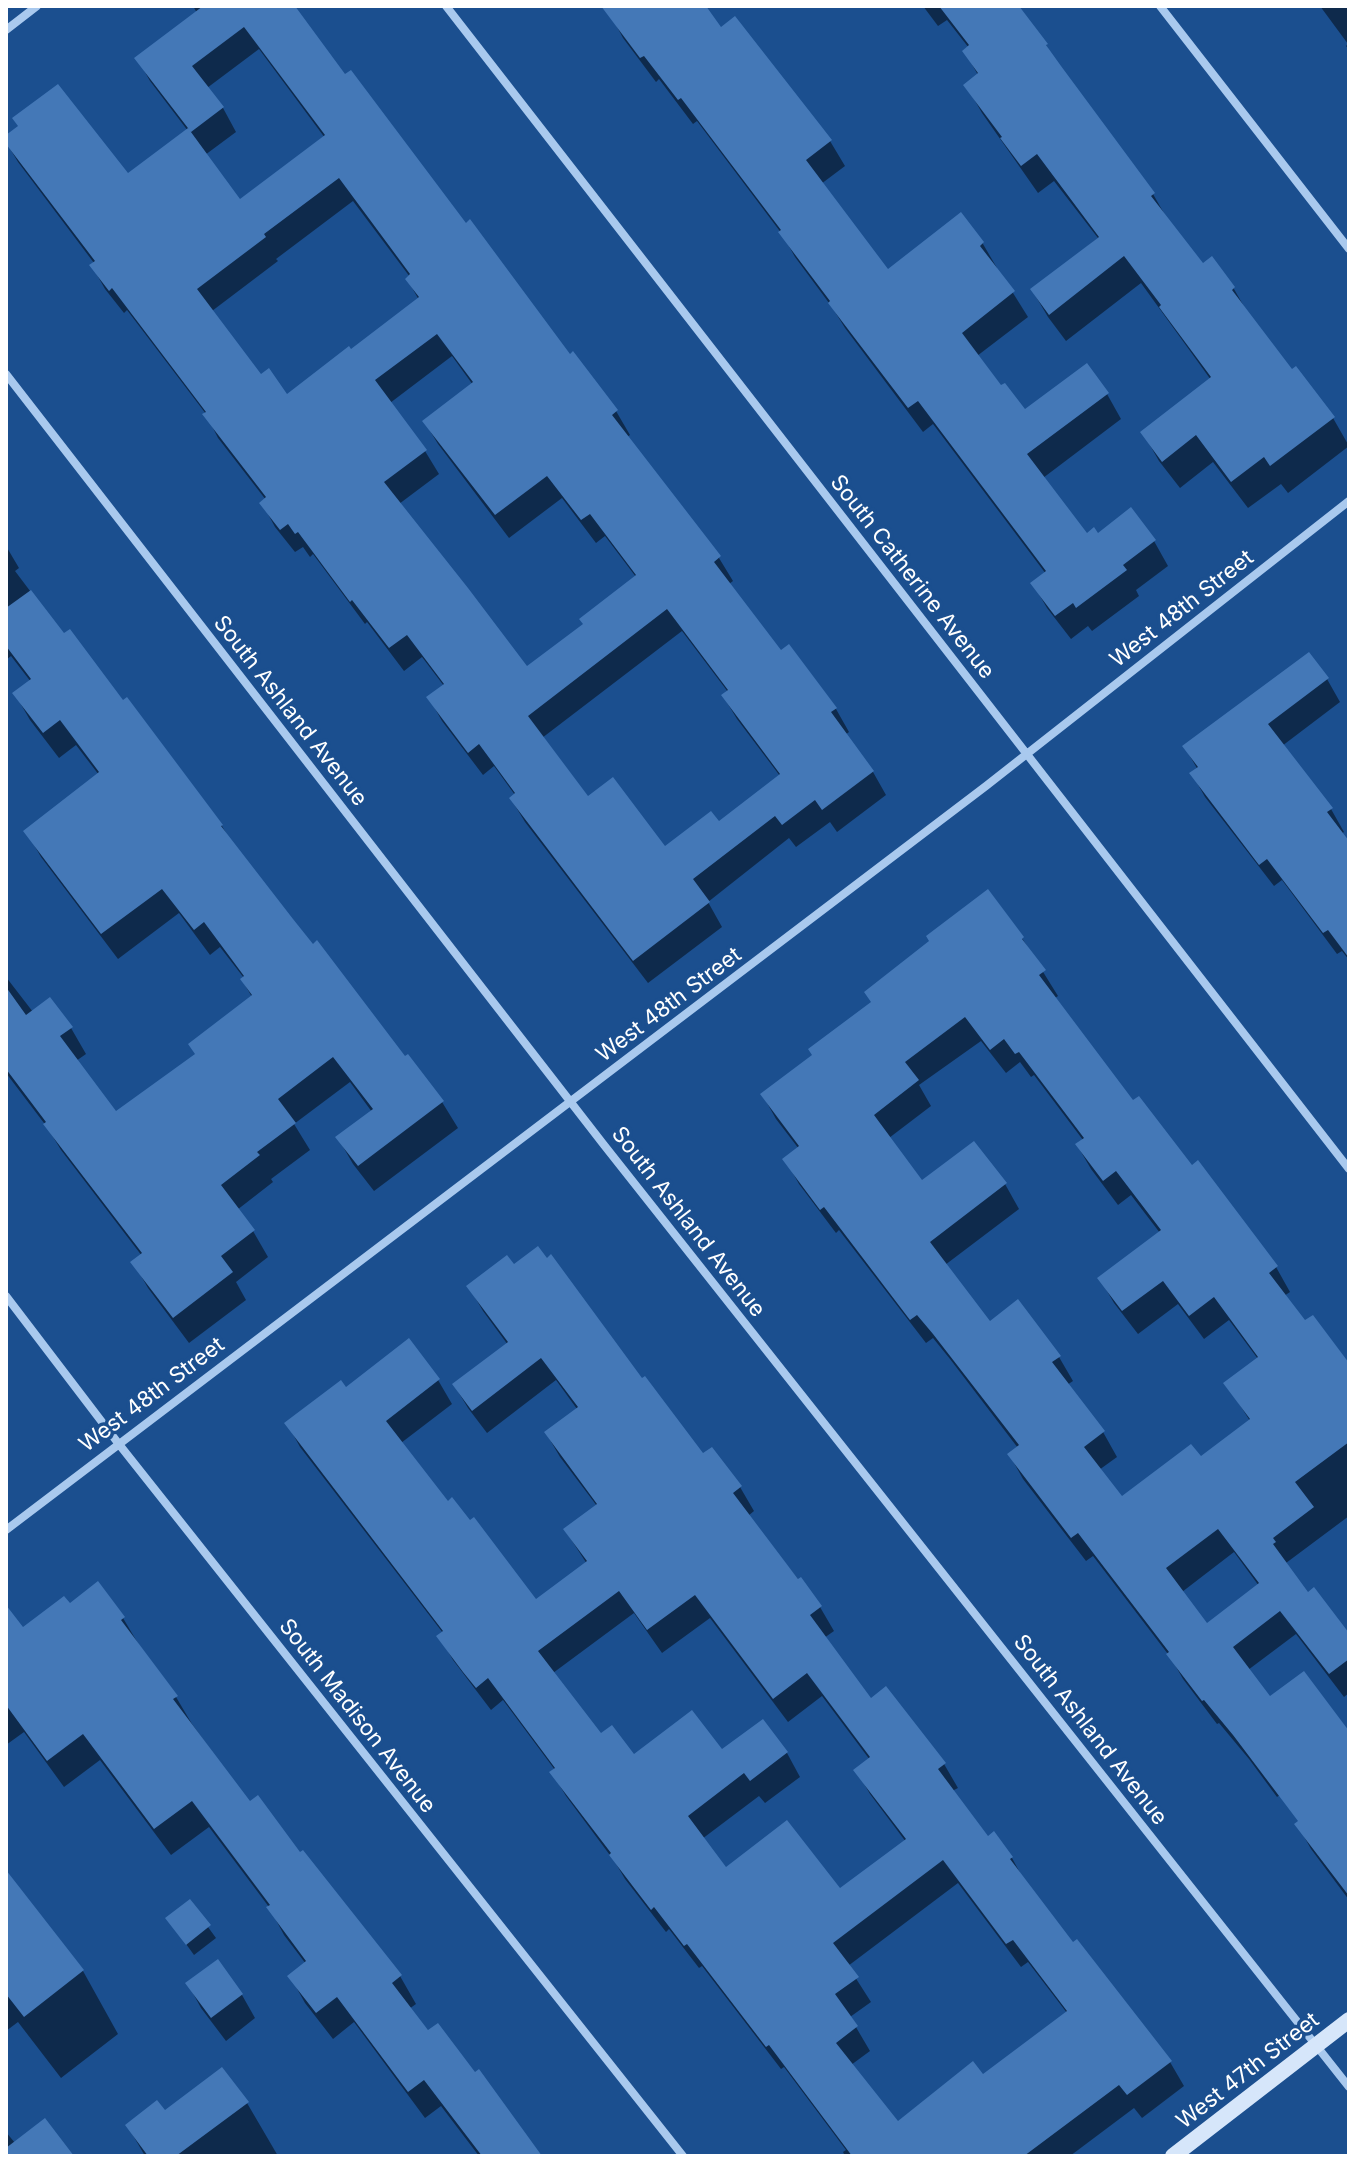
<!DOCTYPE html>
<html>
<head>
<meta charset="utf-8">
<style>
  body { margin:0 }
  #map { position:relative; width:1355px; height:2162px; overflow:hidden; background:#1b4f8f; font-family:Inter,sans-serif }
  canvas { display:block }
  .frame { position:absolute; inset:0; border:8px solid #fff; pointer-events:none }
</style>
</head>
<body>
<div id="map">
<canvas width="1355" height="2162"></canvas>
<div class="frame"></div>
</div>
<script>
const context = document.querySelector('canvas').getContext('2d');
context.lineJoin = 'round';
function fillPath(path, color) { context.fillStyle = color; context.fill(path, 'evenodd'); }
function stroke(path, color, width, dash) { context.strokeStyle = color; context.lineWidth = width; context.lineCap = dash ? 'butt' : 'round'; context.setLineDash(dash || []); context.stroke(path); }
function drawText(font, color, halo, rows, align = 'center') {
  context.font = font + ' Inter,sans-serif'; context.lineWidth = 7; context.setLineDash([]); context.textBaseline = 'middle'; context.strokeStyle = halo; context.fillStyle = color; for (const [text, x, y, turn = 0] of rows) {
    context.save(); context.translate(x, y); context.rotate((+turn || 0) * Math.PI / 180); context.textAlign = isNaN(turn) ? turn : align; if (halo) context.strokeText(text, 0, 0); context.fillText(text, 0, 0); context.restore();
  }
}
fillPath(new Path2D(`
  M193 6H278L345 77 569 356 616 411 630 435 627 437 719 558 733 581 729 584 780 653 836 709 849 732 845 735 873 772 886 795 837 832 830 822 796 847 789 838 708 902 722 927 648 983 525 822 511 799 515 795 494 766 483 775 442 721 429 698 444 686 422 657 404 671 367 622 365 624 313 554 310 557 303 547 295 552 275 527 262 503 266 500 218 438 206 414 127 310 124 313 105 289 92 266 94 263 18 162 6 142V137L127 176 188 131 150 81 137 58 197 13ZM259 49 325 138 240 202 205 155 236 132 223 108 207 88ZM353 201 410 277 407 279 419 300 287 397 261 376 212 311 278 261 276 259ZM452 356 473 385 424 421 438 444 509 538 562 498 596 543 605 536 636 577 585 625 526 669 399 504 439 474 425 451 390 403ZM682 631 728 692 723 696 737 719 780 776 719 824 665 849 587 799 542 738Z
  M606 6H703L721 30 735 19 830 141 845 166 821 184 888 271 961 215 983 244 997 268 995 269 1013 293 1028 317 977 356 1001 388 1024 412 1107 394 1121 419 1043 478 1086 536 1154 541 1168 566 1136 590 1139 596 1092 631 1088 626 1071 639 1047 608 1033 584 1046 574 933 424 923 432 845 328 832 307 795 257 782 234 697 121 693 124 659 79 656 82 623 38Z
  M923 6H1012L1046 45 1059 68 1153 194 1169 222 1203 266 1212 259 1234 289 1250 317 1292 372 1296 369 1333 418 1349 446 1288 493 1281 484 1248 508 1213 462 1180 488 1159 461 1143 433 1211 380 1141 283 1066 341 1048 317 1032 290 1098 238 1054 181 1038 193 982 113 966 85 978 75 965 52 969 48 947 20 938 26Z
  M1320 6H1349V50L1346 46 1348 44Z
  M6 546 19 568 15 571 64 636 222 826 230 840 291 920 405 1058 407 1056 442 1102 458 1128 374 1191 353 1164 338 1138 372 1112 350 1082 294 1124 310 1150 271 1179 273 1182 237 1210 253 1231 268 1257 236 1282 246 1300 189 1343 148 1288 133 1262 142 1256 61 1150 47 1127 6 1073V977L33 1012 71 1028 86 1054 76 1061 116 1114 196 1055 252 997 242 980 244 978 220 947 210 955 179 913 118 959 41 857 26 831 99 775 76 745 59 758 30 720 15 694 31 682 11 656 6 660Z
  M1309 655 1327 679 1340 702 1282 746 1331 809 1344 832 1341 834 1349 844V960L1342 951 1337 954 1282 880 1274 886 1205 797 1192 774 1198 770 1184 746Z
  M1022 938 1058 996 1055 998 1133 1103 1191 1168 1197 1163 1276 1267 1290 1292 1284 1296 1305 1323 1349 1366V1516L1286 1563 1308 1594 1349 1636V1693L1344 1697 1296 1634 1248 1670 1270 1699 1349 1740V1743L1277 1797 1249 1759 1219 1723 1217 1724 1183 1679 1171 1658 1093 1556 1086 1561 1023 1479 1009 1454 1018 1448 950 1359 933 1338 926 1343 839 1230 836 1233 799 1184 785 1159 799 1149 776 1119 762 1094ZM981 1041 1006 1073 1020 1062 1031 1077 1034 1075 1083 1140 1077 1145 1091 1169 1118 1205 1131 1195 1160 1233 1100 1279 1114 1303 1138 1334 1178 1304 1204 1339 1229 1320 1258 1359 1226 1383 1250 1421 1200 1459 1122 1499 1099 1470 1117 1457 1103 1432 1067 1385 1073 1381 1059 1357 989 1323 945 1265 1019 1209 1005 1184 922 1182 889 1138 931 1106 919 1085ZM1234 1552 1259 1586 1207 1625 1182 1592Z
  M469 1287 641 1380 703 1456 740 1487 754 1511 748 1516 820 1607 834 1631 824 1638 871 1700 944 1764 958 1788 952 1791 988 1839 1012 1858 1025 1882 1073 1945 1170 2062 1184 2086 1142 2118 1134 2108 1070 2156H845L843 2152 846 2150 784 2067 781 2069 702 1966 699 1968 669 1929 666 1932 625 1879 615 1862 566 1796 552 1773 555 1770 503 1700 491 1710 453 1660 439 1636 443 1633 300 1447 287 1423 345 1390 438 1380 452 1404 401 1443 447 1504 536 1602 587 1564 565 1530 597 1506 560 1457 546 1433 577 1409 556 1380 487 1433 468 1408 454 1385 508 1345 483 1311ZM634 1613 662 1653 710 1618 788 1722 822 1696 870 1760 856 1770 870 1794 906 1842 840 1891 726 1869 702 1839 759 1796 765 1803 800 1777 787 1753 762 1721 722 1752 634 1757 601 1736 553 1673ZM958 1883 1021 1967 1028 1962 1067 2013 983 2076 898 2124 851 2065 870 2051 850 2017 871 2002 848 1966Z
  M70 1606 123 1618 139 1645 176 1697 192 1724 249 1803 300 1855 400 1976 416 2004 409 2009 540 2156H479L441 2106 425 2118 354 2022 333 2039 305 2003 290 1976 306 1964 284 1935 269 1907 209 1827 171 1855 100 1760 64 1787 24 1732 6 1745V1630H23Z
  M1349 1785V1900L1311 1849 1297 1824Z
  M13 1882 83 1971 118 2034 61 2078 18 2022 6 2031V1888Z
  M189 1901 216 1938 194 1955 168 1919Z
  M188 1984 242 1995 255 2018 226 2041 201 2008Z
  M247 2103 278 2156H145L127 2125 165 2113Z
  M6 2132 15 2143 71 2156H6Z`), '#0007');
fillPath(new Path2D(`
  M203 6H295L345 74 351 70 466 223 470 219 570 354 573 351 618 410 612 415 721 556 714 562 781 650 789 644 837 708 831 712 874 771 822 810 815 800 782 825 775 816 693 879 710 902 633 961 509 798 515 793 479 744 468 753 426 697 444 684 407 635 389 648 352 600 350 602 298 532 295 534 288 524 280 530 259 503 266 497 202 414 206 412 112 288 109 291 89 265 95 261 6 144V135L18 126 12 118 58 84 128 173 188 128 240 199 325 135 244 27 192 66 224 107 191 132 134 58ZM339 178 410 274 405 279 419 297 351 349 349 346 287 394 269 368 261 374 197 289 266 237 264 234ZM437 334 473 382 422 421 495 515 547 476 581 520 590 514 636 575 579 619 583 624 527 666 468 588 384 482 427 450 375 380ZM667 609 728 690 721 695 780 774 719 821 711 811 665 846 613 777 588 796 528 716Z
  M601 6H706L721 27 735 16 832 140 806 160 888 269 961 212 984 242 980 246 1015 291 962 333 1001 385 1005 383 1025 409 1087 363 1109 393 1027 454 1087 533 1094 527 1098 533 1131 507 1156 540 1123 565 1127 570 1076 608 1073 603 1055 616 1030 583 1046 571 918 401 908 408 828 303 830 301 778 232 781 230 681 98 678 100 644 56 640 58Z
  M939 6H1019L1048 44 1046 45 1061 66 1155 193 1151 196 1203 263 1212 256 1235 287 1232 290 1292 369 1296 366 1335 417 1270 466 1264 457 1231 482 1196 435 1162 462 1140 432 1211 377 1159 307 1161 305 1124 256 1049 315 1030 289 1099 237 1037 154 1021 166 1000 138 1002 137 963 85 978 73 962 51 969 45Z
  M31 590 64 633 70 629 123 700 127 697 223 825 221 826 293 919 313 944 317 940 405 1056 408 1054 444 1101 358 1166 335 1137 373 1109 333 1057 278 1099 296 1123 257 1152 260 1155 221 1185 255 1230 221 1256 233 1272 173 1318 130 1262 142 1253 43 1124 46 1122 6 1069V987L26 1015 50 997 73 1027 60 1036 116 1111 195 1054 188 1044 252 995 240 979 244 976 204 922 194 930 162 889 101 934 23 831 99 772 60 720 43 733 12 693 31 679 6 646V608Z
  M1309 652 1329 678 1268 724 1333 808 1327 812 1349 841V958L1328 930 1323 933 1267 859 1259 865 1189 773 1198 767 1182 746Z
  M988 889 1024 937 1022 939 1046 970 1039 975 1133 1100 1139 1096 1192 1165 1198 1160 1278 1266 1269 1273 1305 1320 1313 1315 1349 1363V1442L1295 1482 1314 1507 1273 1538 1276 1542 1273 1544 1308 1592 1314 1587 1349 1633V1659L1329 1674 1280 1611 1233 1647 1270 1696 1304 1671 1349 1731V1896L1294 1824 1298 1821 1233 1735 1204 1700 1202 1701 1176 1667 1166 1654 1169 1652 1094 1554 1078 1533 1071 1538 1007 1454 1019 1445 933 1334 917 1315 910 1320 824 1207 820 1210 782 1159 799 1146 760 1094 812 1055 808 1049 871 1002 864 992 929 941 926 936ZM965 1017 990 1050 1004 1039 1015 1054 1019 1052 1084 1138 1075 1144 1103 1181 1116 1171 1161 1230 1097 1278 1122 1311 1163 1281 1189 1316 1214 1297 1258 1357 1223 1383 1250 1419 1201 1456 1191 1444 1122 1496 1084 1447 1105 1431 1052 1362 1061 1356 1018 1299 990 1321 930 1242 1007 1183 974 1141 922 1180 874 1115 919 1080 905 1062ZM1218 1529 1259 1583 1207 1623 1166 1568Z
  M538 1246 547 1258 551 1254 642 1378 645 1376 703 1453 712 1447 742 1486 733 1493 798 1579 801 1577 822 1606 810 1615 871 1698 886 1686 946 1763 938 1769 988 1836 994 1831 1013 1857 1010 1859 1073 1942 1077 1939 1172 2061 1127 2095 1119 2085 1024 2156H852L769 2045 766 2047 687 1944 684 1946 654 1907 651 1910 609 1855 611 1853 549 1772 555 1768 488 1678 476 1688 463 1672 436 1636 443 1631 284 1423 341 1380 346 1387 409 1338 440 1379 386 1421 448 1501 452 1497 470 1520 474 1517 536 1599 587 1561 563 1529 597 1504 544 1432 578 1407 541 1358 472 1411 452 1384 508 1342 466 1286 507 1255 514 1264ZM619 1591 647 1630 695 1595 773 1699 807 1673 870 1757 853 1770 906 1839 840 1888 787 1820 726 1867 688 1816 744 1773 750 1781 788 1752 763 1719 722 1749 692 1710 634 1754 612 1725 601 1733 538 1651ZM943 1860 1006 1944 1013 1940 1067 2011 983 2074 973 2061 898 2121 836 2043 858 2026 835 1994 859 1977 833 1943Z
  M98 1581 125 1617 121 1620 178 1696 173 1699 250 1801 258 1795 300 1852 303 1850 402 1975 392 1983 428 2030 438 2023 475 2072 479 2069 542 2156H482L424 2080 408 2092 337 1997 316 2013 287 1976 306 1961 266 1907 270 1905 192 1801 154 1829 83 1734 47 1761 6 1705V1605L23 1627 64 1596 70 1603Z
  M6 1870 84 1970 24 2017 6 1994Z
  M190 1899 211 1925 186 1945 165 1918Z
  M218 1959 243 1994 211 2018 185 1983Z
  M222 2067 249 2102 176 2156H148L125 2125 157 2100 165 2110Z
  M45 2118 74 2156H6V2148Z`), '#4478b7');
stroke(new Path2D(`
  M446 6 1349 1169
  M1160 6 1349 249
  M6 30 37 6
  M6 374 604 1145 1349 2087
  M6 1296 118 1443 683 2156
  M6 1530 986 786 1349 501`), '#a9c9ee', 8);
stroke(new Path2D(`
  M1173 2156 1349 2020`), '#d6e6fa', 16);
drawText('22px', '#fff', '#1b4f8f', [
  ["South Catherine Avenue",912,577,52],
  ["West 48th Street",1182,609,-38],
  ["South Ashland Avenue",290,711,52],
  ["West 48th Street",669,1005,-37],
  ["South Ashland Avenue",688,1222,52],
  ["West 48th Street",152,1395,-37],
  ["South Madison Avenue",357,1716,52],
  ["South Ashland Avenue",1090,1730,52],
  ["West 47th Street",1248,2071,-38]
]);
</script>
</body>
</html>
